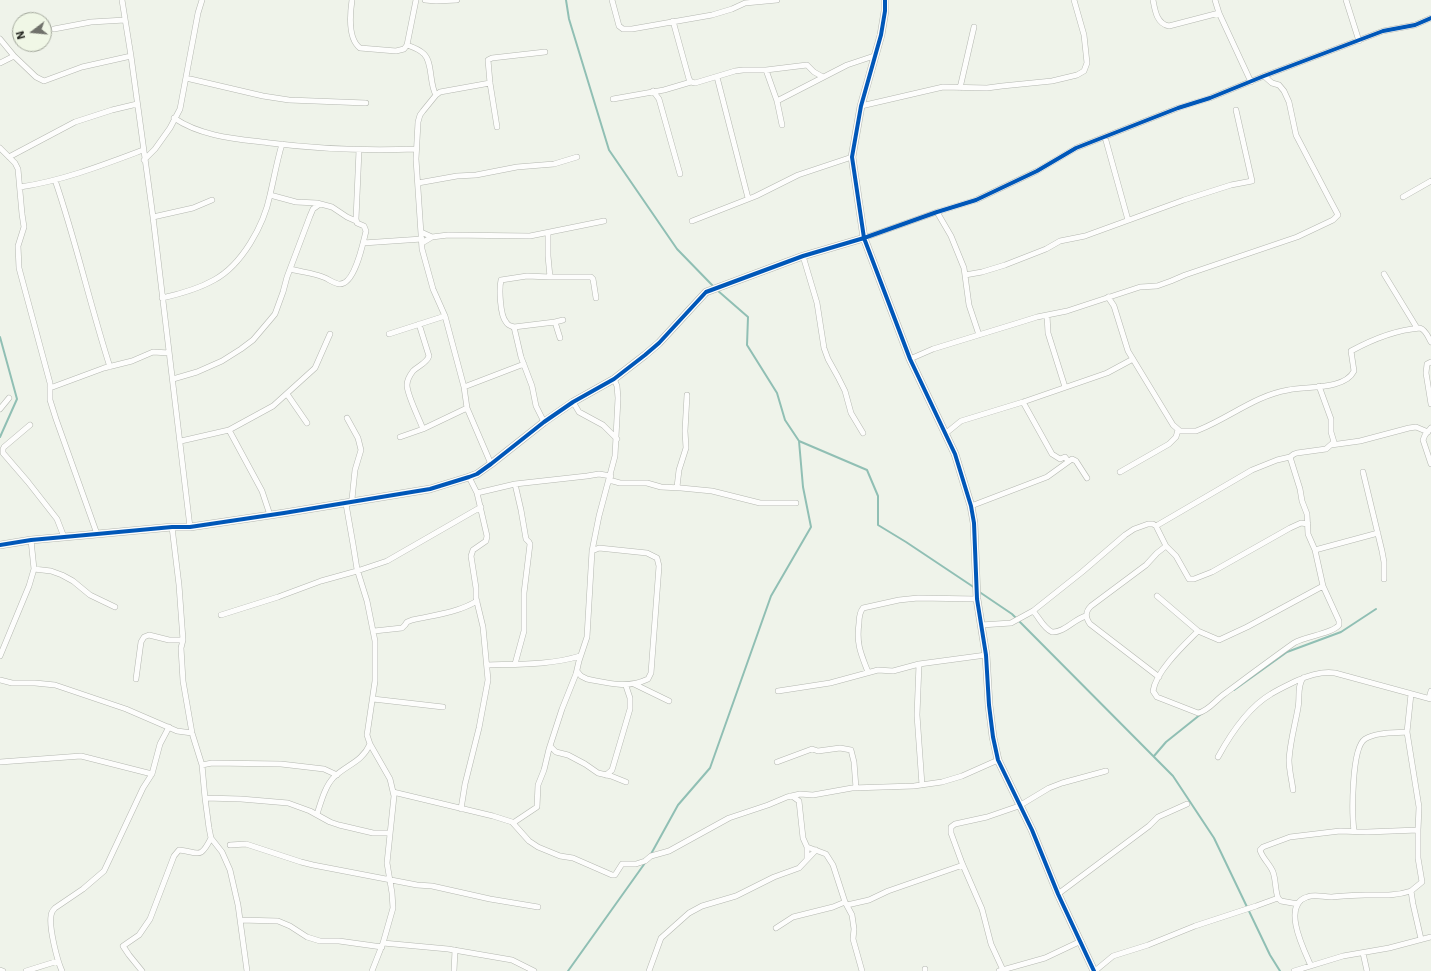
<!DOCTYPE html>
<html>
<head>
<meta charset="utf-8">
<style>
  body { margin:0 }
  #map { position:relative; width:1431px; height:971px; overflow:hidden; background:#eff3ea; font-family:"Work Sans",sans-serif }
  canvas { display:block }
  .north { position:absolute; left:12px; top:12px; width:40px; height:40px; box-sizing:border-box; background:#f0f7e6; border:1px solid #a1a69a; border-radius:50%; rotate:254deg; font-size:11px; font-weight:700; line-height:16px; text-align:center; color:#2b2d27 }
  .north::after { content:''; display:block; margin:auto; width:14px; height:18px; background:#70726b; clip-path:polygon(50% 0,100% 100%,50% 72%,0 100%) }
</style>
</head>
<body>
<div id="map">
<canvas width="1431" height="971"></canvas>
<div class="north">N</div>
</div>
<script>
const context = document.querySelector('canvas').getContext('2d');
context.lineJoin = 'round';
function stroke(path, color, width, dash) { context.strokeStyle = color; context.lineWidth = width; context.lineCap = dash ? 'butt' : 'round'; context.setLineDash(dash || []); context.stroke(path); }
stroke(new Path2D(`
  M566 0 569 19 609 150 677 249 714 287
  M0 337 17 399 0 437
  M799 441 867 470 878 496V525L906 542 975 588
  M978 591 1012 614 1173 776 1214 838 1270 955 1280 971
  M1234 690 1287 652 1341 632 1376 609
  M1154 756 1166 742 1201 714
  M651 854 678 805 710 768 771 596 811 527 803 487 799 441 785 420 777 393 747 345 748 317 717 290
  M568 971 645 863`), '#90bfb4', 2);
const street = new Path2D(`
  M122 0 131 56 153 217 190 527
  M352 0C350 14 348 39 360 48L396 51 404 49 407 45 416 0
  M425 0 436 1 457 0
  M612 0 619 26 623 29H632L712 15 732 9 745 3 777 0
  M1153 0C1155 11 1157 24 1169 26L1219 13
  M1215 0 1219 13 1251 82
  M1346 0 1359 41
  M673 21 689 79 691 82
  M54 29 91 22 125 20
  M0 39 14 56 0 63
  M407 45C413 47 420 50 424 54 433 63 429 84 436 95
  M14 56 36 77 44 81 82 67 131 56
  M766 70 777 101 782 125
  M717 77 748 198
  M186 78 263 96 289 100 366 103
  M490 83 440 92 436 95 423 111 420 115 418 122 416 159 422 249 433 289 445 316 464 387 467 408 491 464
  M960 88 974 27
  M653 91 659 99 680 174
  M613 99 664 90 691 82 695 83 735 71 743 70H766L807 65 814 72 823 77
  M777 101 847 65 874 56
  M861 106 943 87 987 88 1002 86 1052 81 1077 75 1084 71 1087 63 1084 35 1074 0
  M174 118C202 137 238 139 270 143 319 149 367 151 416 149
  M497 127 490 83 488 60 492 58 545 52
  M1105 137 1128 220
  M0 148 15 163 18 169 22 214 24 227 18 246 19 268 50 383V400L56 419 97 534
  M9 157 75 122 112 110 137 104
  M144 160 155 149 170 128 180 109 198 13 202 0
  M55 180C76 241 90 305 110 367
  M418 183 457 176 476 175 517 167 554 164 577 157
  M20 187C62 181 103 165 143 150
  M270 195 296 202 317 203 332 207 347 217 356 221
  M1403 197 1431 181
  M937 212 951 236 964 268 969 305 979 335
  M153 217 193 208 212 200
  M692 221 756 196 798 175 852 157
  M421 232 432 237
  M548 233V256L550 277H591L593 279 596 298
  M864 238 937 212 976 200 1037 171 1076 148 1178 108 1210 98 1264 76 1383 31 1415 25 1431 18
  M363 243 422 239
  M422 243 432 237 448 235 530 236 604 221
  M803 256 817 303 824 348 828 359 838 377 845 391 851 413 863 433
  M290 269C301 272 313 273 323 277 329 279 334 284 340 284 355 284 363 243 366 231L364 226 357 223 356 219 359 150
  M1384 274 1417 328
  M965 275 982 272 1005 265 1046 249 1060 241 1085 236 1184 200 1231 185 1252 181 1236 110
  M550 277 527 276 501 280C499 289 500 315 506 322 508 326 511 326 514 327L555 322 563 320
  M1108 297 1114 306 1128 351 1173 425 1180 431H1196L1201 429C1230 417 1257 395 1288 390 1306 386 1345 390 1354 371L1351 351C1373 339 1395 330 1420 328 1426 330 1428 337 1431 342
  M162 298C180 294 198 289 214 280 242 265 264 225 270 195 274 178 277 161 282 144
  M1047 315 1048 333 1065 387
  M555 322 560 338
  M419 324 429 356C427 363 418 366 413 371 410 375 407 379 407 385 407 395 419 418 423 429
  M514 327 521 357 532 386 536 406 544 422
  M389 334 445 316
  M910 359 933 349 1021 322 1037 317 1067 311 1140 287 1157 286 1171 281 1185 275 1297 237 1333 220 1338 215 1330 200 1296 135 1289 102 1284 91 1279 85 1272 83 1264 76
  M1431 362 1427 364 1426 373 1431 404
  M173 379 197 372 222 361 241 349 253 340 270 320 275 314 283 292 287 277 310 216 313 209 320 204
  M464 387 524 364
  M50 388 104 368 132 361 153 352 169 353
  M287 394 307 423
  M573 402 579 412 603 425 617 439
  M1023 402 1052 454 1060 459 1065 457 1068 461
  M0 409 9 398
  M347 418 358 438 361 450 355 470 352 499 353 502
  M30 425 4 447 3 449V453L28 482 57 519 64 537
  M1431 428 1425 435 1423 440 1431 464
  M229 430 262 491 270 515
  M945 434 961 421 1023 402 1107 373 1133 359
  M400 437 423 429 467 408
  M181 441 229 430 273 406 315 368 330 334
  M1331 445 1360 441 1409 428 1416 427 1428 432
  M1120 472 1169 444 1176 437 1178 430
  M1363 472 1382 551 1384 562V579
  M609 480 620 483H647L661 487 681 488 712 491 760 503H796
  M677 487 679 470 686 448 685 431 687 395
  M477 493 515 484 587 476 599 474 611 476
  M346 504 353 544 357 569 367 601 375 641V681L367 735 370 744 390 779 394 796 387 863 392 893 393 908 383 943 372 971
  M971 506 1047 477 1072 459 1076 461 1087 478
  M1156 526 1252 470 1277 460 1290 457
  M172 527 179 585 183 640 181 648 183 681 192 733 202 765 205 798 209 828 211 838 222 852 230 870 238 905 247 971
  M1315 550 1378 533
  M34 569 51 571 62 575 73 581 90 595 115 607
  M1157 596 1198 631 1219 640 1247 627 1323 586
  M1033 611C1039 617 1043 628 1052 632 1064 633 1074 619 1086 616
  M221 615 278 597 321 581 357 571 387 561 481 507
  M981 625 1011 623 1033 611 1082 572 1125 535 1134 529 1148 524H1153L1156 526 1166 546 1176 556 1189 579H1194L1212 572 1290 528 1301 523 1308 524
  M374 631 402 628 405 625 407 622 412 620C434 615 457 613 477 601
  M1198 631C1184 645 1156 671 1153 691L1157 697 1198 713C1208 711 1215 701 1223 695 1246 678 1270 660 1294 643 1305 636 1332 634 1339 625V621L1323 586 1315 550 1308 534 1307 514 1302 501 1300 489 1290 457 1294 454 1297 453 1326 449 1334 442 1331 432V419L1319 386
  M0 656 29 586 34 569 31 540
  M515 664 524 631V593L530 544 529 542 526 539 521 510 515 484
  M919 664 917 715 922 785
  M487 665C517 664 551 665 580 656
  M577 671 581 676 587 679C608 683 627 689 648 679L651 673 659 566 657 558 647 553 599 548 592 551
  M868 672C861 654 856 644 859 623 859 618 859 613 863 608L899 600 918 598 977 599
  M1159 677 1090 624C1085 617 1085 612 1091 606L1146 565 1157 553 1166 546
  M136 679 141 642 144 637 149 635 169 640H183
  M0 680 12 683H35L55 685 126 709 177 731 192 733
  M634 684 669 701
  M778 691 830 683 878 670 893 671 919 664 986 655
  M1429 698 1431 691
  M373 699 443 707
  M1407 732 1419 807 1418 830
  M550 746 556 752 568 755 585 764 598 773 611 776 626 782
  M1218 757C1230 735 1249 707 1271 694 1279 689 1288 685 1296 681 1307 676 1322 671 1335 673L1431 699
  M0 762 81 756 152 774
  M777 762 812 749 818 751 840 748 851 750 854 762 856 788
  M202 765 212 763 281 764 324 769 337 775
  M606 775 612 770 630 709V698L626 686
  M1293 790C1292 781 1289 770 1289 760 1290 742 1295 725 1298 708 1300 698 1297 686 1303 678
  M393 792 493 816 512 822 529 841 538 847 560 856 573 858 612 875H615L622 864H636L645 861 651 856 669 851 729 818 768 805 787 797 800 794 813 795 852 788 914 786 942 782 962 776 998 760
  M792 796 799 801 803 838 807 847V859
  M205 798 241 799 288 803 310 811 330 822 339 825 373 833H390
  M461 809 465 784 479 728 488 680 483 627 476 598V588L471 556 473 550 486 541 487 536 477 493 469 477
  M317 814C321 802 325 786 334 777 348 764 362 762 370 744
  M513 823 537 807 538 785 544 770 549 749 562 709 576 674 579 661 587 637 592 551 599 516 615 456 618 398 617 386 614 379
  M1354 831C1352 815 1351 748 1365 739 1376 732 1395 733 1407 732L1411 694
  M230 845 246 844 301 862 313 865 417 885 432 886 490 899 538 907
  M807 847 826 854 833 865 845 902 852 915 854 929 853 939 862 971
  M1058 894 1149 826 1158 817 1187 804
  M1298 904 1281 901 1278 898C1275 890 1276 880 1273 872 1270 864 1262 858 1260 850L1263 847 1290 837 1340 831 1367 832 1418 830V858L1422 882 1411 891 1413 904 1421 939
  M847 905 869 900 888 891 963 865
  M240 920 278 921 290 926 307 937 320 941H339L382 947
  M776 928 793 917 833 907 845 902
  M383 943 448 949 512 960 534 971
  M1363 953 1367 971
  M1311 966C1304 950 1281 905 1307 897 1315 894 1323 897 1331 897 1343 896 1354 895 1365 895 1381 895 1396 896 1411 891
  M925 969V971
  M0 970 3 971
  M1003 970 991 944 982 909 962 863 951 833V827L955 824 987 817 1019 806 1049 788 1062 783 1106 771
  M26 971 58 961
  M62 971C57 960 49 928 51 916 51 912 53 910 55 908L83 889 104 871 143 788 152 774 160 744 169 727
  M142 971 129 955 123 946 139 935 150 919 174 856 179 850C199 852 200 860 211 838
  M454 971 455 950
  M649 971 661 938 689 913 702 906 736 896 774 877 799 868 816 850
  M999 971 1045 958 1081 941
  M1095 971 1113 956 1148 945 1195 926 1256 906 1278 898
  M1294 971 1343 956 1389 948 1431 937`);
const secondary = new Path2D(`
  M885 0V11L881 35 861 106 852 157 864 238 910 359 955 454 971 506 974 523 977 599 986 655 989 705 993 737 998 760 1032 830 1058 894 1094 971
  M0 545 31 540 97 534 172 527H190L284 513 430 489 469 477 477 474 491 464 544 422 573 402 614 379 645 355 659 343 706 292 803 256 864 238`);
stroke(street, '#b4b7b0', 6);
stroke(secondary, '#b4b7b0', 8);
stroke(street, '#fdfdfc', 5);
stroke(secondary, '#fdfdfc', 7);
stroke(new Path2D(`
  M885 0V11L881 35 861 106 852 157 864 238 910 359 955 454 971 506 974 523 977 599 986 655 989 705 993 737 998 760 1032 830 1058 894 1094 971
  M0 545 31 540 97 534 172 527H190L284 513 430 489 469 477 477 474 491 464 544 422 573 402 614 379 645 355 659 343 706 292 803 256 864 238 937 212 976 200 1037 171 1076 148 1178 108 1210 98 1264 76 1383 31 1415 25 1431 18`), '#0057b8', 4);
</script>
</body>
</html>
